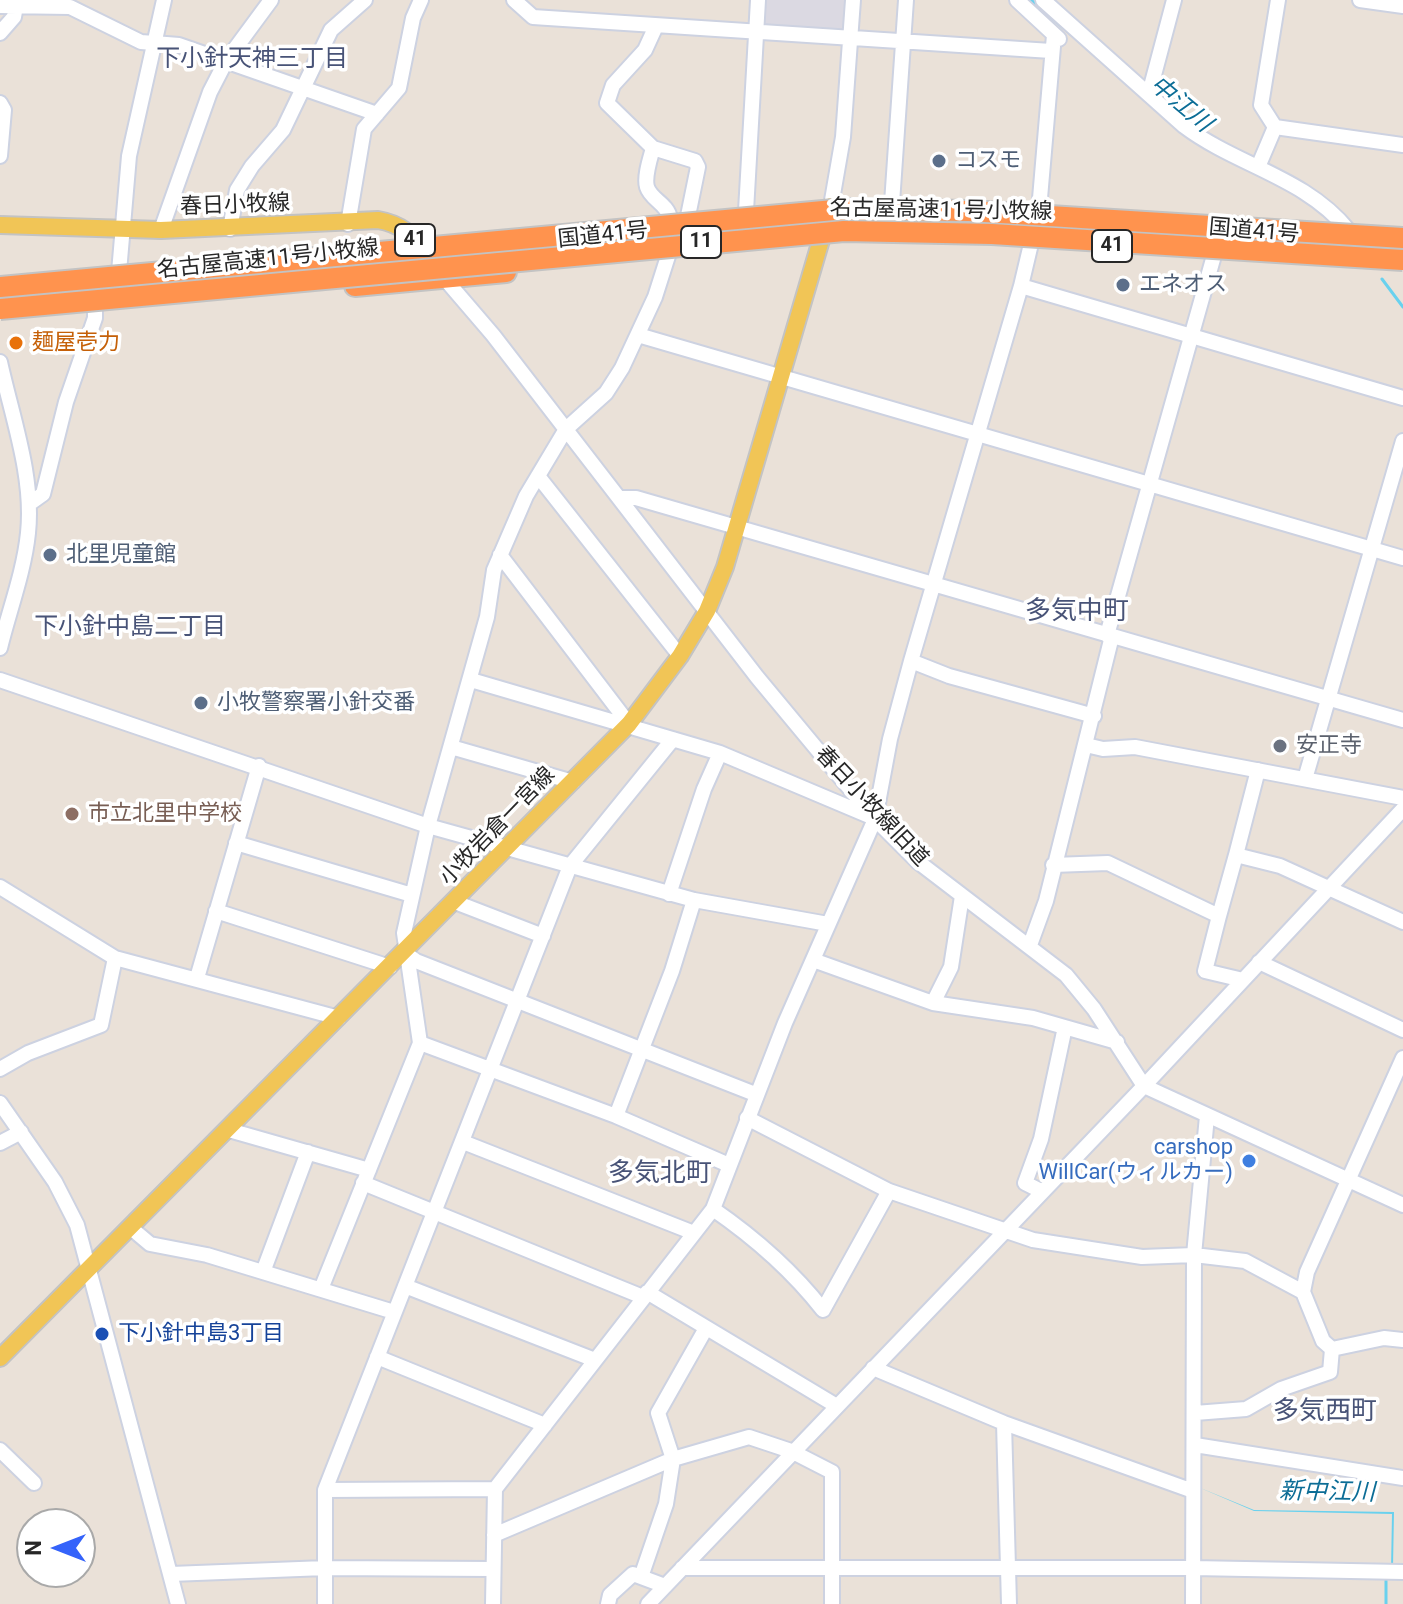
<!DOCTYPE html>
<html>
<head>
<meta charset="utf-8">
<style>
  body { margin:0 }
  #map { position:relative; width:1403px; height:1604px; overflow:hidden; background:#eae1d8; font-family:Roboto,sans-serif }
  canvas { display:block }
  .north { position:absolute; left:16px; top:1508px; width:80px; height:80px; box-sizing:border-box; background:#fff; border:2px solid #a9a9a9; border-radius:50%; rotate:270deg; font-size:22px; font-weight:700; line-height:32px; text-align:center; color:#272727 }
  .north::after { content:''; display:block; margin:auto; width:28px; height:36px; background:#3563fa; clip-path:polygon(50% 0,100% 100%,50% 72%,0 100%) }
</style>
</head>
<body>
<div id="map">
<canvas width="1403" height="1604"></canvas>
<div class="north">N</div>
</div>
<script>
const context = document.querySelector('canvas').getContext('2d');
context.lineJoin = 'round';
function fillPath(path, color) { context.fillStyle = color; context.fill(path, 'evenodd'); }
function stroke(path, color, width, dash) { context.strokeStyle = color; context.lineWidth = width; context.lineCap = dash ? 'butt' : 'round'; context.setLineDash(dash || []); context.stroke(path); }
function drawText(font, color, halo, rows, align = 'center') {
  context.font = font + ' Roboto,"Noto Sans JP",sans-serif'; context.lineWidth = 7; context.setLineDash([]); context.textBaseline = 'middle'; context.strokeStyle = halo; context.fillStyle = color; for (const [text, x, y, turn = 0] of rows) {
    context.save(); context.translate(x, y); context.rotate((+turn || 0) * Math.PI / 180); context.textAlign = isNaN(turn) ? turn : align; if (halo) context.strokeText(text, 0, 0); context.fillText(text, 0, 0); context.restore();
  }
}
fillPath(new Path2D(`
  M762 0H846L844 32 763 29Z`), '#dbd9e2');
fillPath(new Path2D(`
  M1198 1487 1254 1510 1394 1512 1393 1567 1391 1570 1392 1514 1254 1511Z`), '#69d1ee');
stroke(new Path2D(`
  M1031 0 1073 36
  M1184 134 1232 162
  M1382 279 1403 307
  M1386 1604V1577`), '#69d1ee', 3);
const minor = new Path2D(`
  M514 0 533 17 1051 51
  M1017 0 1059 39
  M1043 0 1184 126C1237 166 1305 177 1348 230
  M1278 0 1261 105 1275 127 1403 145
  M1360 0 1403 6
  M0 6 70 7 141 42 179 45 377 114
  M656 26 645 50 613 85 607 103 653 148 695 161 698 167 688 216
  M0 33 14 17 17 0
  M1149 94 1174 0
  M0 103 4 110 0 156
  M653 148C650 159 644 177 647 187 651 200 667 203 670 218
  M1258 167 1275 127
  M892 203 906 0
  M831 206 843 137 853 0
  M746 211 758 0
  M348 224 364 129 399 88 413 18 421 0
  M230 229 237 190 252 166 283 130 331 30 365 0
  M161 230 210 92 226 61 271 0
  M119 272 129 156 164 0
  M445 279 493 335 757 677 875 819 917 861 1066 975 1094 1009 1144 1086 1403 1205
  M1021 286 1403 398
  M638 335 1403 558
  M0 362C12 417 34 477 28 533 24 572 9 611 0 648
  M538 476 680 656
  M620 498H636L1403 720
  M29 504 43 494 66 402 95 318V308
  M500 555 629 724
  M1107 635 1215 252
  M911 661 949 676 1094 716
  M0 680 428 826 694 900 828 924
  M471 680 720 753 867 815
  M1086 745 1103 749 1135 747 1403 798
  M451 747 573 782
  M1305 779 1403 441
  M236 843 412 895
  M1236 855 1258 770
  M1053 865 1108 863 1219 916 1236 855 1280 866 1403 922
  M0 887 115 958 339 1018
  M669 894 704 789 720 753
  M455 902 543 936
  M216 911 390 967
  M1219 916 1205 971 1243 980
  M1030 945 1046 901 1112 636
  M405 953 416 961 755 1094
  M813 960 933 1003 1033 1018 1117 1042
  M1259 962 1403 1030
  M197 978 259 766
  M933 1003 951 967 962 896
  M420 1043 616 1116 729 1165
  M0 1069 28 1053 101 1025 115 958
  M0 1103 55 1182 77 1225 178 1604
  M616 1116 672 971 694 900
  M747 1118 889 1191 1033 1240 1142 1257 1194 1255 1245 1261 1303 1292 1323 1341 1332 1349 1384 1338 1403 1340
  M229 1130 369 1170
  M463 1142 694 1233
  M0 1143 21 1132
  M363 1183 643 1297
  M1041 1191 1025 1183 1041 1139 1065 1027
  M713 1209C755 1238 791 1269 823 1310L889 1191
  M131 1228 150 1244 207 1255 394 1312
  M263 1272 308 1152
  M405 1286 595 1360
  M321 1289 420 1043 404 933 428 826 487 617 494 570 526 496 566 429 606 393 622 368 655 297 669 253
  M647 1292 835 1405
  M1303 1292 1307 1272 1403 1058
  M377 1357 545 1425
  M873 1368 1004 1423 1193 1491
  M1195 1413 1246 1409 1281 1389 1330 1372 1332 1349
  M1004 1423 1009 1604
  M1195 1445 1403 1478
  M0 1450 34 1483
  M325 1490 495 1489
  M494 1535 673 1459 749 1437 791 1451 832 1472V1604
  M682 1568H1193L1403 1572
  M171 1574 325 1568 493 1569
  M641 1577 666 1504 673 1459 658 1413 705 1330
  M325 1604V1490L570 866 673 739
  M493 1604 495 1489 713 1209 785 1023 875 819 890 739 911 661 1021 286 1039 210 1054 35
  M608 1604 610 1595 633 1574 665 1586
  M648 1604 1144 1086 1403 809
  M1193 1604 1194 1255 1207 1116`);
const major = new Path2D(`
  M0 225 161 230 378 220C402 224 414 236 428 255
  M0 1358 629 724 680 656 707 611 725 567 831 206`);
const highway = new Path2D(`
  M1367 248 1403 250
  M355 286 506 272
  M0 299 76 292`);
stroke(minor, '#cdd2e1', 18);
stroke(major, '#c3c3c3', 20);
stroke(highway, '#c3c3c3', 24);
stroke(minor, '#fff', 14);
stroke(major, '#f1c556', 16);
stroke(highway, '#ff934e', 20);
const highwayBridge = new Path2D(`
  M0 287 845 209 969 211 1403 238
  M0 309 844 231 992 234 1403 260`);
stroke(highwayBridge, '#c3c3c3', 24, []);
stroke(highwayBridge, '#ff934e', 20);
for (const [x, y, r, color] of [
  [939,161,8,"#5c6f8a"],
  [1123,285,8,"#5c6f8a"],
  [16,343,8,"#e8710a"],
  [50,555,8,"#5c6f8a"],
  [201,703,8,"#5c6f8a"],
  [1280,746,8,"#6b7280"],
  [72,814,8,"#8d6e63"],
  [1249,1161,8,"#3f7fe0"],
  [102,1334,8,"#1a4fb4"]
]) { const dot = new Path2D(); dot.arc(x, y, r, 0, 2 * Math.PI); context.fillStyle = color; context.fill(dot); stroke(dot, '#fff', 3); }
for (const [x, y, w] of [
  [415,240,40],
  [701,242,40],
  [1112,246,40]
]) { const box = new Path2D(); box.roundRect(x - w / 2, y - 16, w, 32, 6); context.fillStyle = '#fff'; context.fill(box); stroke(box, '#272727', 2); }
drawText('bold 20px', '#272727', null, [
  ["41",415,240],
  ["11",701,242],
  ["41",1112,246]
]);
drawText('22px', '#4e5e75', '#fff', [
  ["コスモ",955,161],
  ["エネオス",1139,285],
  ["北里児童館",66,555],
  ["小牧警察署小針交番",217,703]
], 'left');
drawText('22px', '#272727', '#fff', [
  ["春日小牧線",235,206,-2],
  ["名古屋高速11号小牧線",941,211,1],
  ["国道41号",1254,232,5],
  ["国道41号",603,236,-6],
  ["名古屋高速11号小牧線",268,260,-6],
  ["春日小牧線旧道",871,807,47],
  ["小牧岩倉一宮線",498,827,-46]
]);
drawText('22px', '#c56008', '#fff', [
  ["麺屋壱力",32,343]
], 'left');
drawText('22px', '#5b616d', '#fff', [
  ["安正寺",1296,746]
], 'left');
drawText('22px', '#785e54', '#fff', [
  ["市立北里中学校",88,814]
], 'left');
drawText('22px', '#366cbe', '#fff', [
  ["carshop",1233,1148],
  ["WillCar(ウィルカー)",1233,1173]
], 'right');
drawText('22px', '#164399', '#fff', [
  ["下小針中島3丁目",118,1334]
], 'left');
drawText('24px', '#485377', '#fff', [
  ["下小針天神三丁目",252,60],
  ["下小針中島二丁目",130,628]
]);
drawText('italic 24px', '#0c6d96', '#fff', [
  ["中江川",1180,105,40],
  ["新中江川",1327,1493,1]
]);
drawText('26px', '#485377', '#fff', [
  ["多気中町",1077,612],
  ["多気北町",660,1174],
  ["多気西町",1325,1412]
]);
</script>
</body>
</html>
